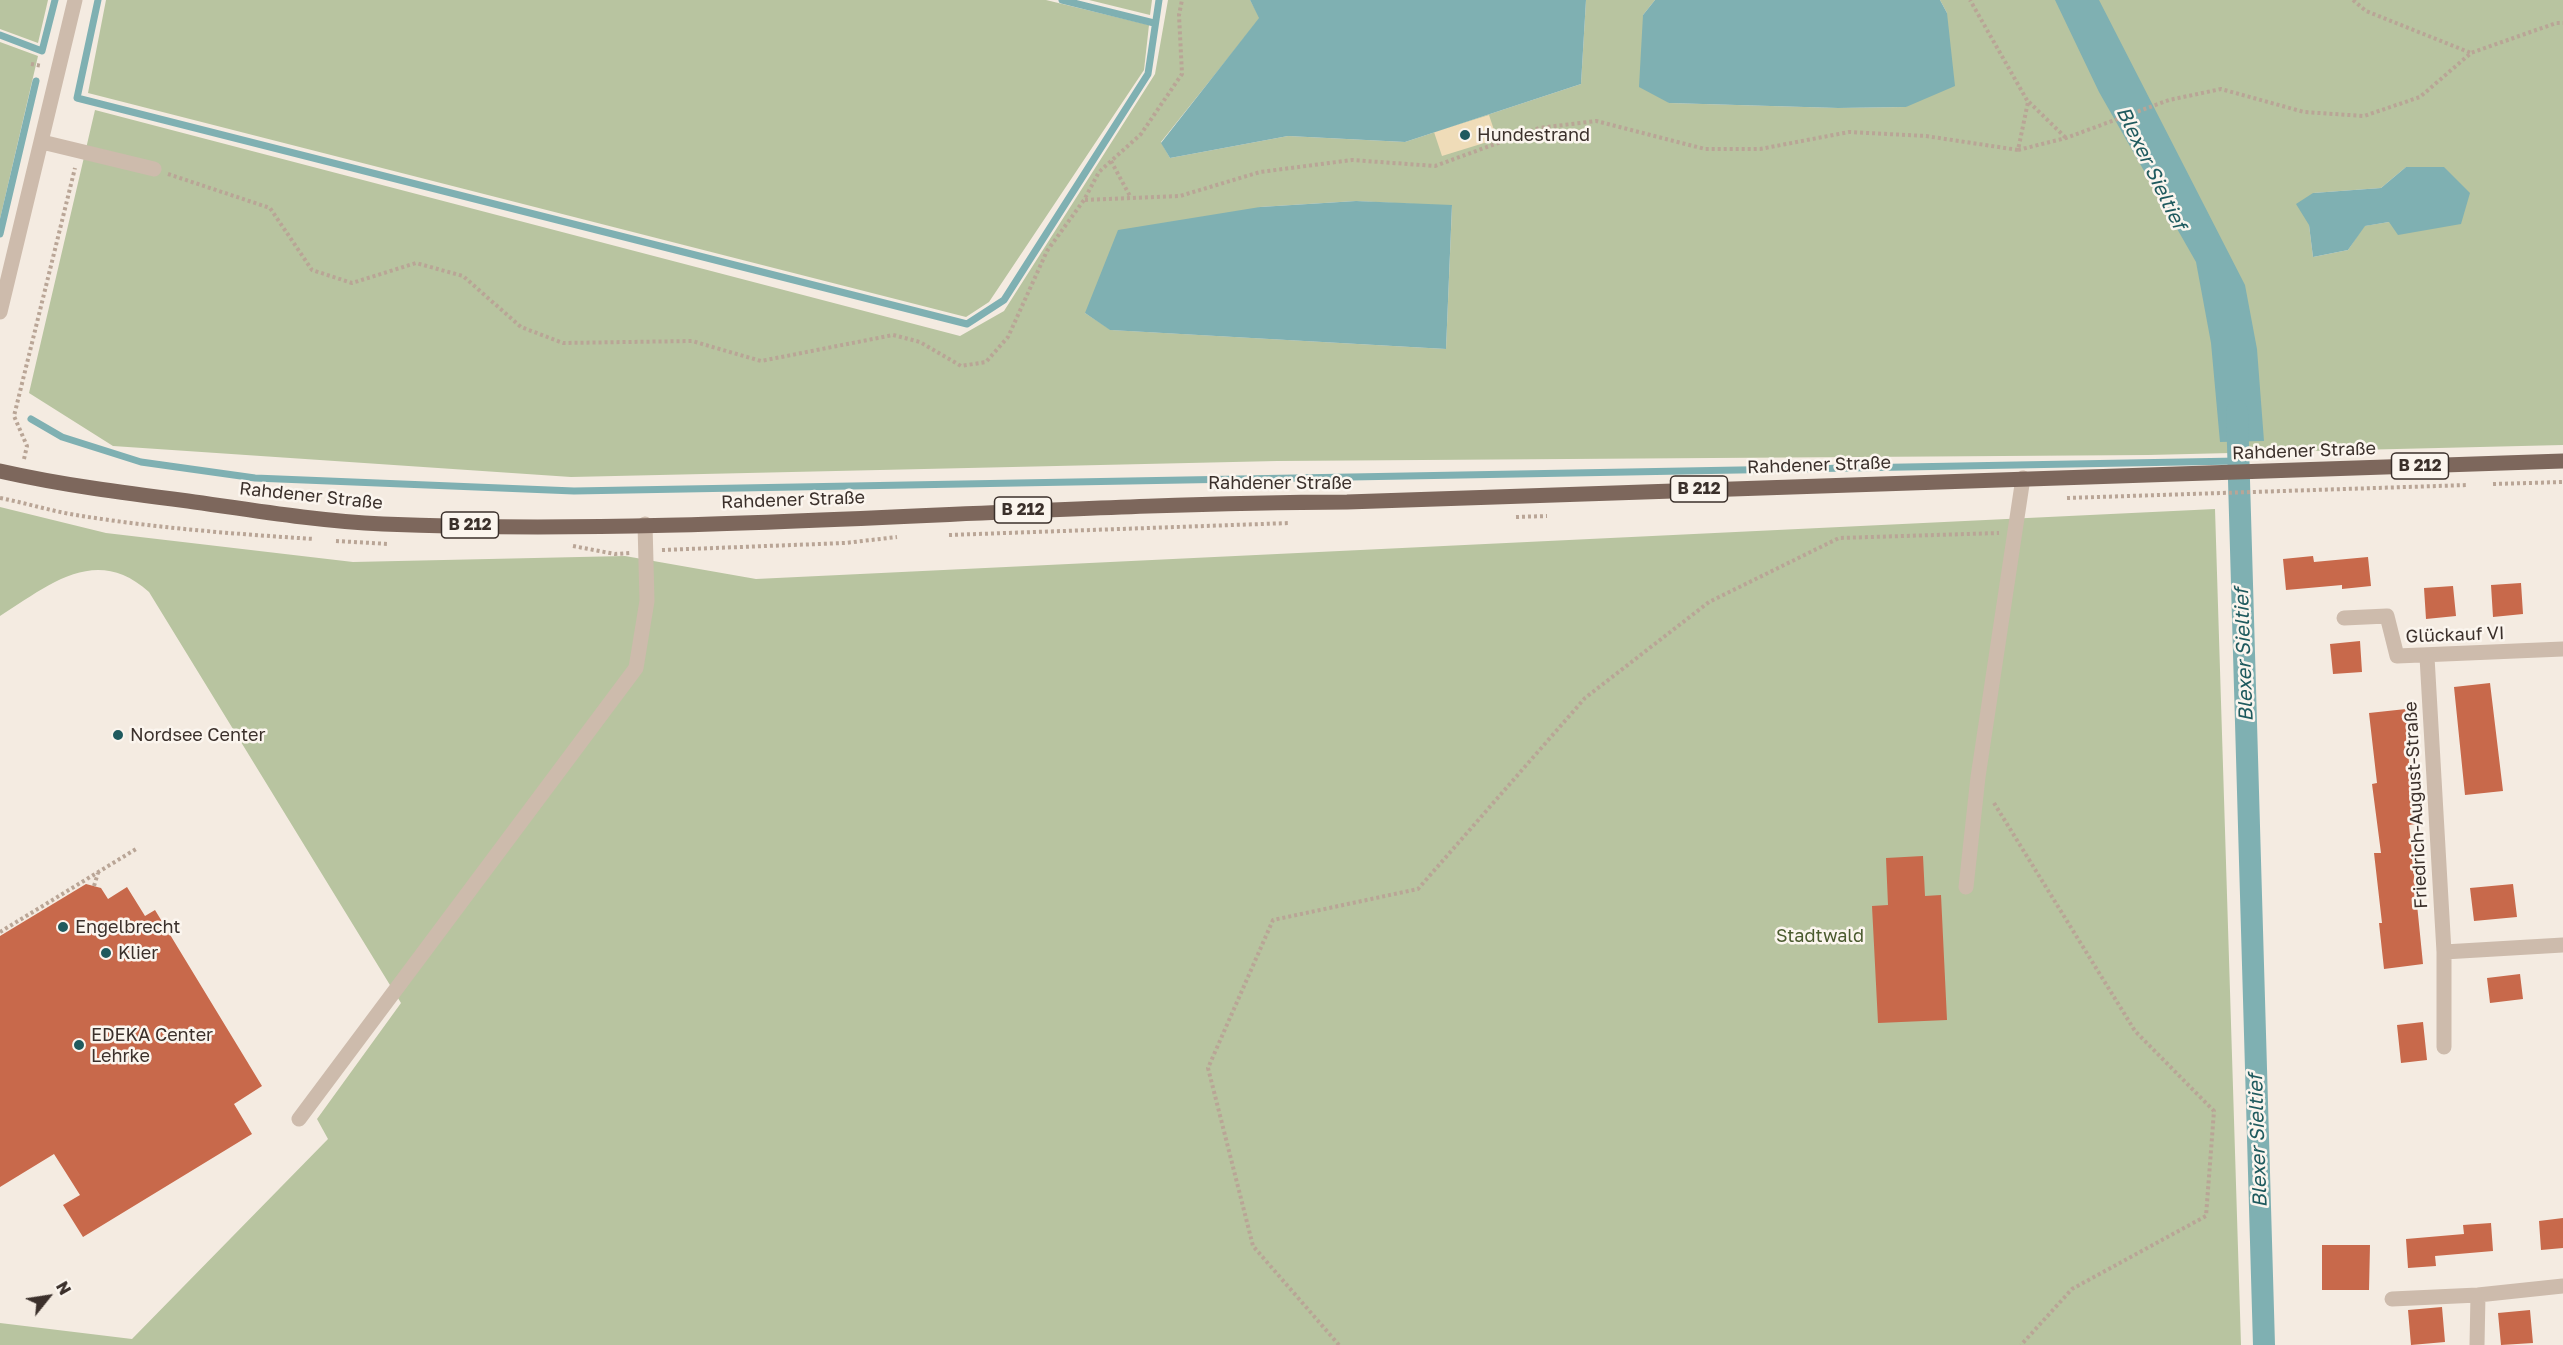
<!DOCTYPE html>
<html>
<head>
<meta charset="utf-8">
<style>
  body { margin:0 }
  #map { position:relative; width:2563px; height:1345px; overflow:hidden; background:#f4ebe1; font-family:"Golos Text",sans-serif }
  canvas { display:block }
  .north { position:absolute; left:18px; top:1267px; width:60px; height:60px; -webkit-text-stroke:4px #fbf5ee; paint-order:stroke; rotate:60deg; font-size:16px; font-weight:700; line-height:24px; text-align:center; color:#3b302b }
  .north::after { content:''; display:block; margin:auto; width:21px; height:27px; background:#3b302b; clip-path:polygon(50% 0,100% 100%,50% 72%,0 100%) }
</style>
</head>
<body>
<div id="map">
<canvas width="2563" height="1345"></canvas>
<div class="north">N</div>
</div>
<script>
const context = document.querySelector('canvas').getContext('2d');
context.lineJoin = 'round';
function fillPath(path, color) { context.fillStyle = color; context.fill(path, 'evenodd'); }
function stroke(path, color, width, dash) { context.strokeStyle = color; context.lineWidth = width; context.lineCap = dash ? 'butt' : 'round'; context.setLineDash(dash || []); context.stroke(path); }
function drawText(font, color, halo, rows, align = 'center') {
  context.font = font + ' "Golos Text",sans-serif'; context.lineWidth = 5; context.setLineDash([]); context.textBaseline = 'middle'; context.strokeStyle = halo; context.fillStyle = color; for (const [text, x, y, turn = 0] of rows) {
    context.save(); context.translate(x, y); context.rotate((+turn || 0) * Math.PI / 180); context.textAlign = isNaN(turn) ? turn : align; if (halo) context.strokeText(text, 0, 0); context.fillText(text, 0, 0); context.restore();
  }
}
fillPath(new Path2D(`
  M0 0H48L38 43 0 29Z
  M106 0H1046L1149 25 1144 70 989 302 966 317 88 93Z
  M1089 0H1152L1150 15Z
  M1168 0H1250L1260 18 1161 142 1170 158 1288 136 1405 142 1581 84 1586 0H1655L1643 15 1669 103 1838 108 1906 107 1947 13 1940 0H2563V445L2148 455 1277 461 571 477 113 446 29 393 95 110 960 336 1004 311 1155 74ZM2406 167 2389 222 2364 226 2348 250 2313 257 2309 225 2313 193 2381 188ZM1356 201 1452 206 1446 349 1111 330 1085 313 1260 207Z
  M0 42 38 56 0 219Z
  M0 507 106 533 353 562 625 556 756 579 2215 509 2241 1345H0V1323L132 1339 328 1139 317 1119 401 1003 149 592C96 544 49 585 0 616Z`), '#b8c4a0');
fillPath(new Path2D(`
  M1489 115 1497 139 1442 156 1434 132Z`), '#efdcb8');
fillPath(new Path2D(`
  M1250 0H1586L1581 84 1405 142 1288 136 1170 158 1161 143 1259 18Z
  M1655 0H1940L1947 13 1955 86 1906 107 1838 108 1669 103 1639 87 1643 15Z
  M2055 0H2099L2245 285 2257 349 2264 441 2220 442 2211 343 2196 262 2099 92Z
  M2406 167H2444L2470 193 2461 224 2398 235 2389 222 2365 226 2348 250 2313 257 2309 225 2296 204 2313 193 2381 188Z
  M1356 201 1452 205 1446 349 1110 330 1085 313 1118 230 1260 207Z`), '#7fb0b2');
stroke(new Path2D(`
  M98 0 77 98 967 324 1004 300 1148 74 1159 0
  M1062 0 1154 23
  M0 35 42 51 55 0
  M0 234 36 81
  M31 419 62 437 141 462 255 478 574 491 2238 461`), '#7fb0b2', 7);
stroke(new Path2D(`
  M2237 411 2264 1345`), '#7fb0b2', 22);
fillPath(new Path2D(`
  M2313 556 2314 562 2368 557 2371 586 2342 589V585L2286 590 2283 559Z
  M2521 583 2523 614 2493 617 2491 585Z
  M2453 586 2456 616 2426 619 2424 588Z
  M2360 641 2362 672 2333 674 2330 644Z
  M2490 683 2503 791 2465 795 2454 687Z
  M2406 709 2411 752 2408 753 2416 824 2409 825 2423 964 2384 969 2379 923H2382L2374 853H2381L2372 784 2377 783 2369 713Z
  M1923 856 1925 896 1941 895 1947 1020 1878 1023 1872 906 1888 905 1886 858Z
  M86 884 101 888 108 899 127 887 145 916 155 910 262 1086 234 1104 252 1134 83 1237 63 1205 80 1195 54 1154 0 1187V936Z
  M2513 884 2517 917 2474 921 2470 888Z
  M2520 974 2523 999 2490 1003 2487 978Z
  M2423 1022 2427 1060 2401 1063 2397 1025Z
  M2563 1218V1248L2541 1250 2539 1221Z
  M2491 1223 2493 1251 2435 1256 2436 1266 2408 1268 2406 1239 2464 1234 2463 1225Z
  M2322 1245H2370L2369 1290H2322Z
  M2442 1307 2445 1342 2411 1345 2408 1310Z
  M2530 1310 2533 1343 2501 1345 2498 1313Z`), '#c8694b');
stroke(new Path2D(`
  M2353 0 2366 11 2471 53
  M31 64 42 66
  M2029 102 2066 138
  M2018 150 2066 138 2169 100 2221 89 2304 112 2364 116 2420 97 2471 53 2556 23H2563
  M1111 161 1131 198
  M168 174 270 208 312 270 352 283 416 263 463 276 521 327 563 343 692 341 761 361 893 335 920 342 961 366 986 362 1008 337 1047 251 1084 200 1099 172 1141 134 1182 74 1179 15 1182 0
  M1085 200 1180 196 1260 172 1352 160 1435 166 1539 128 1596 121 1705 149H1760L1849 132 1926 136 2018 150 2028 102 1970 0
  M24 459 27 446 14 416 75 168
  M2493 484 2563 482
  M0 498C26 503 51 511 76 515 155 528 235 534 314 539
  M2067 498 2468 485
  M1516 517 1547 516
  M949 535 1290 523
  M336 541 389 544
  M573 546 615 554 631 553
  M662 550 845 543 897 537
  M1994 803 2135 1031 2214 1111 2206 1216 2072 1289 2021 1345
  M94 886 98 873
  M0 932 136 849
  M1339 1345 1253 1246 1208 1068 1273 920 1418 889 1585 698 1709 602 1839 538 1999 533`), '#b9a596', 4, [3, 3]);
stroke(new Path2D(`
  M42 142 154 169
  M0 312 75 0
  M2344 618 2387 616 2397 656 2563 649
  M2427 657 2444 952V1047
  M1966 887 1978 777 2023 478
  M2444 952 2563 945
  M299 1119 636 668 647 601 645 524
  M2392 1299 2478 1295 2563 1286
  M2477 1345 2478 1295`), '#cdbbac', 15);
stroke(new Path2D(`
  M0 471C62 485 125 493 188 501 252 510 318 521 383 524 704 537 1026 503 1347 502L2563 461`), '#7d675c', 15);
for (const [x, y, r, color] of [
  [1465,135,6,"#1f5a5e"],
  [118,735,6,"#1f5a5e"],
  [63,927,6,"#1f5a5e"],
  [106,953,6,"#1f5a5e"],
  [79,1045,6,"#1f5a5e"]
]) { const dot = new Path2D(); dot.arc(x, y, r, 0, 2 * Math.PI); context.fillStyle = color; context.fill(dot); stroke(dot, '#fbf5ee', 2); }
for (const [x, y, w] of [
  [2420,466,57],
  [1699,489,57],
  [1023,510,57],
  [470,525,57]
]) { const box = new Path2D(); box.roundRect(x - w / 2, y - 13, w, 26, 4.5); context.fillStyle = '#fbf5ee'; context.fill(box); stroke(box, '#3b302b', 1.5); }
drawText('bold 16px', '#3b302b', null, [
  ["B 212",2420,466],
  ["B 212",1699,489],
  ["B 212",1023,510],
  ["B 212",470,525]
]);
drawText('18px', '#3b302b', '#fbf5ee', [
  ["Hundestrand",1477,135],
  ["Nordsee Center",130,735],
  ["Engelbrecht",75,927],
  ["Klier",118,953],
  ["EDEKA Center",91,1035],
  ["Lehrke",91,1056]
], 'left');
drawText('18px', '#3b302b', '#fbf5ee', [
  ["Rahdener Straße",2304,451,-2],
  ["Rahdener Straße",1819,465,-2],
  ["Rahdener Straße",1280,483],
  ["Rahdener Straße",311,496,6],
  ["Rahdener Straße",793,500,-2],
  ["Glückauf VI",2455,635,-2],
  ["Friedrich-August-Straße",2416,805,-93]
]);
drawText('18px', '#4a5a2e', '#fbf5ee', [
  ["Stadtwald",1820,936]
]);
drawText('italic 20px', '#1f5a5e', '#fbf5ee', [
  ["Blexer Sieltief",2151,168,64],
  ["Blexer Sieltief",2244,655,-92],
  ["Blexer Sieltief",2258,1141,-92]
]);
</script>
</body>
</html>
